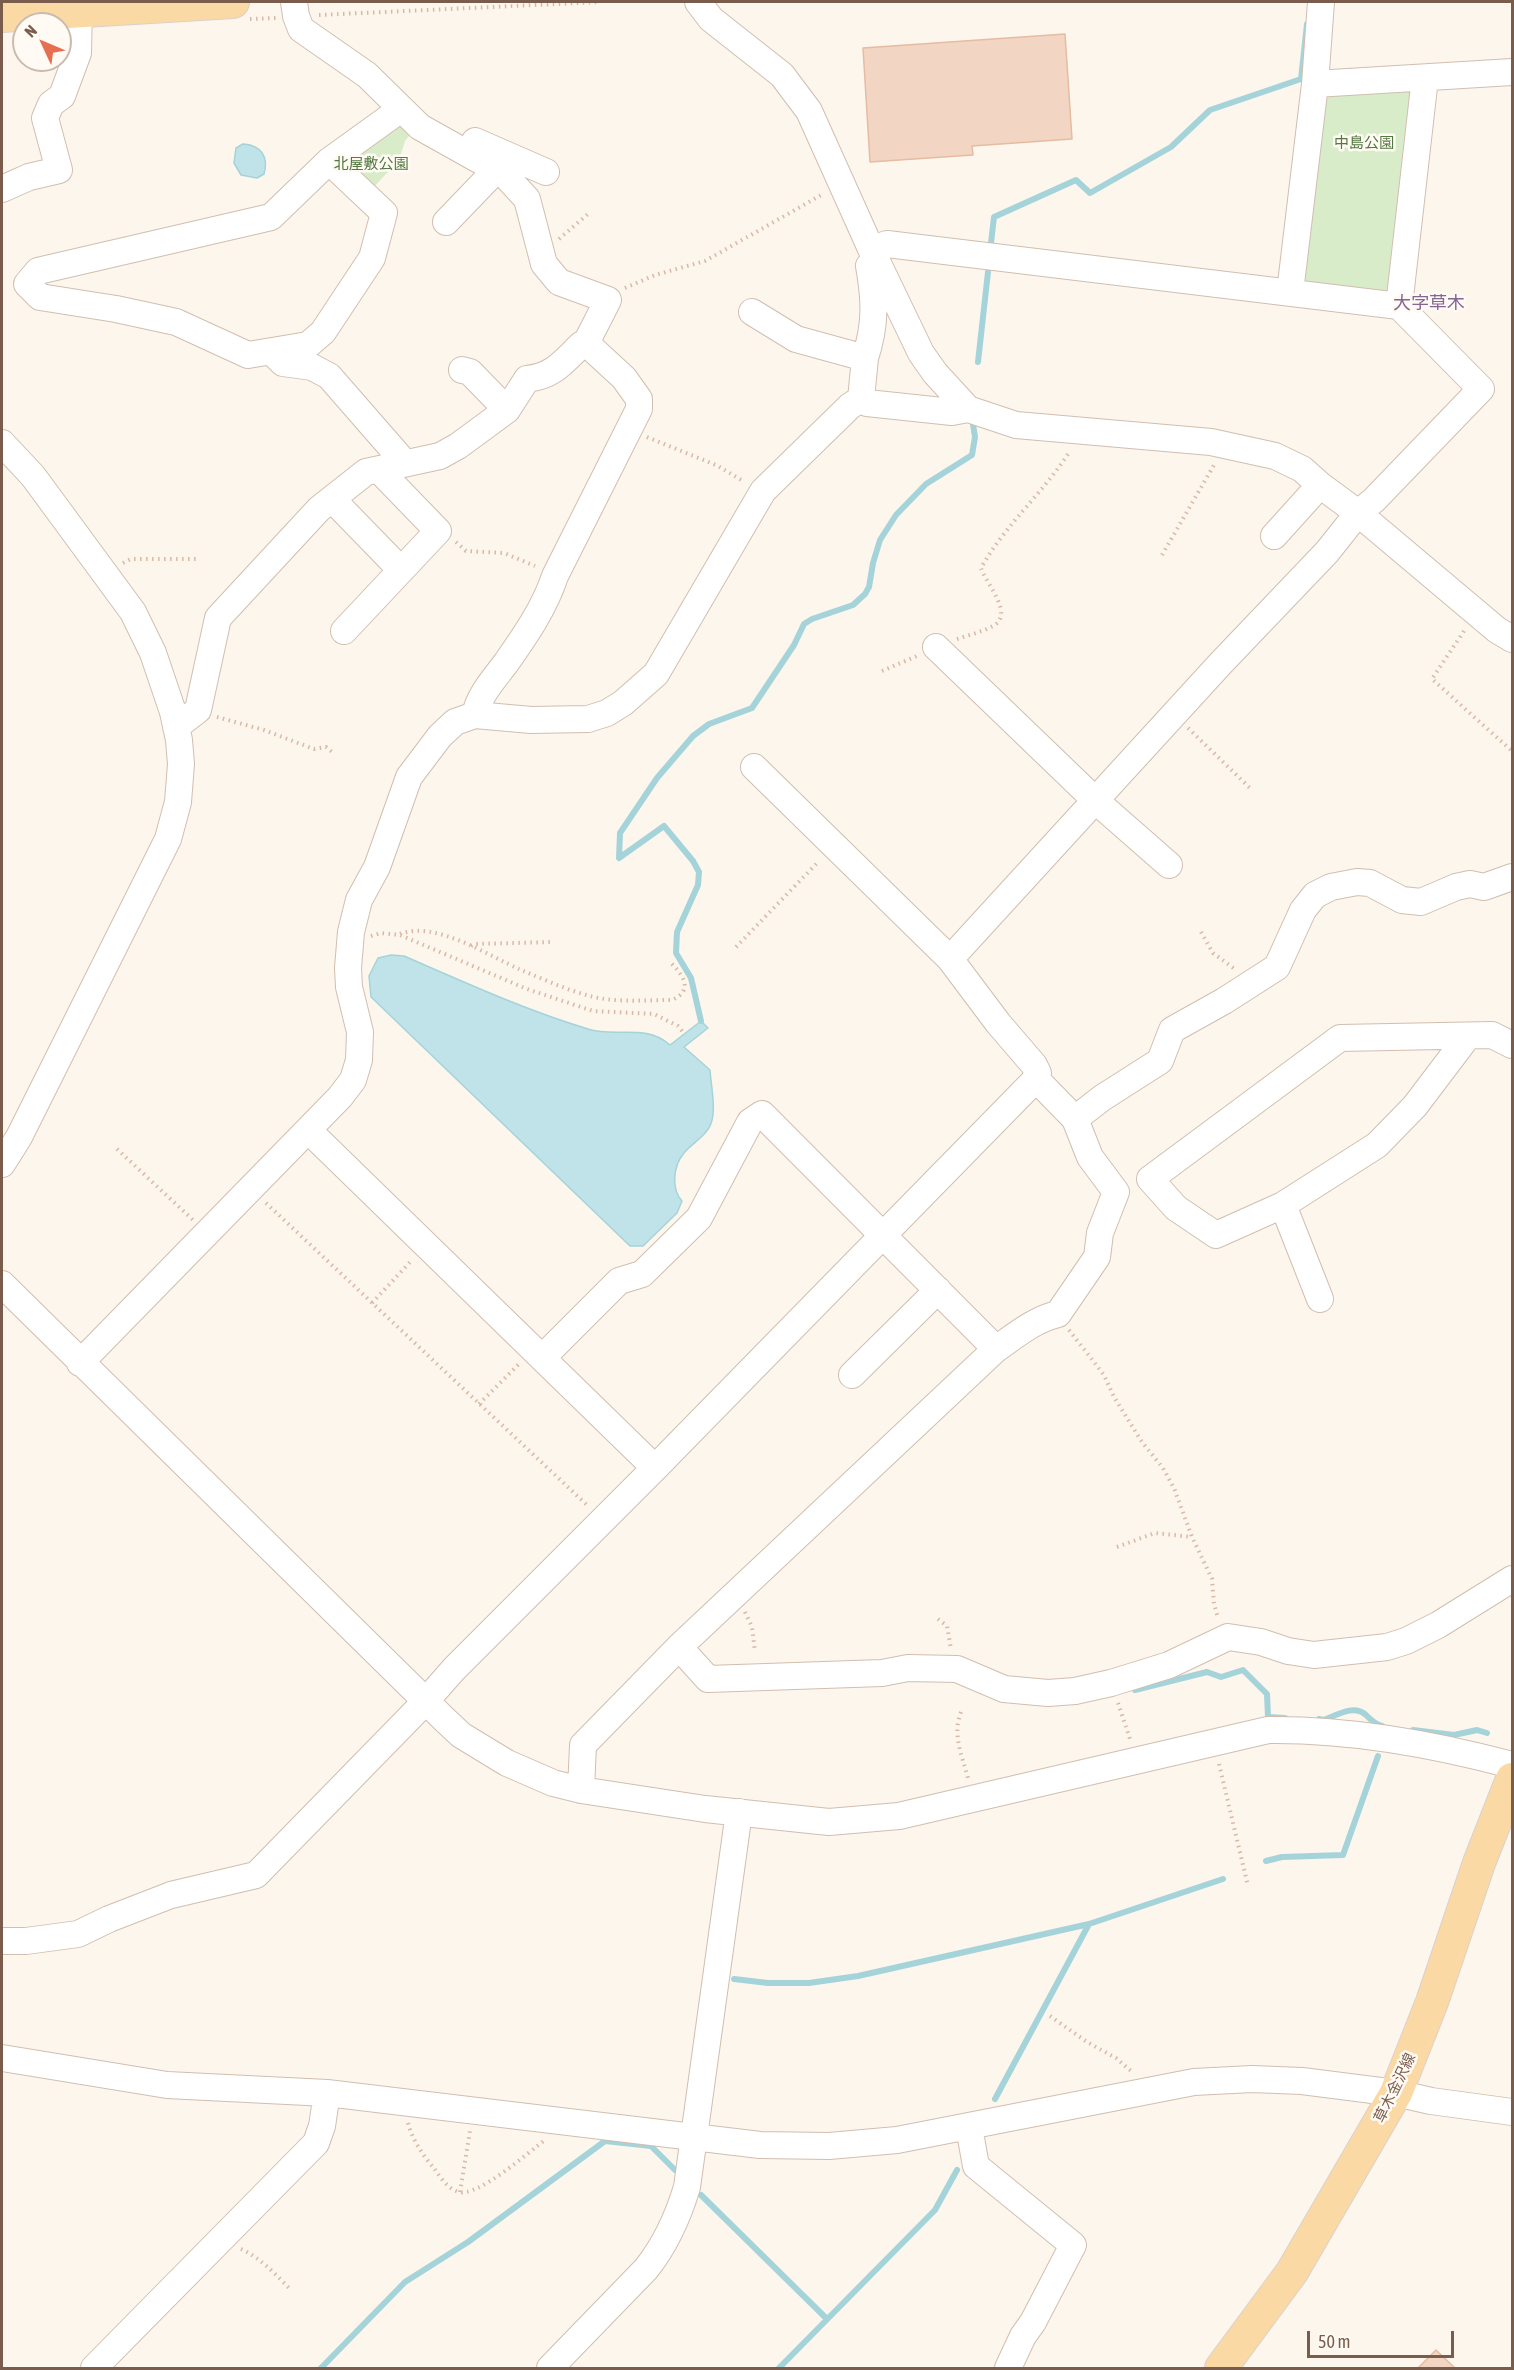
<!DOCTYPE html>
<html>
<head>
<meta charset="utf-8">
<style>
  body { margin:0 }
  #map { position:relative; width:1514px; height:2370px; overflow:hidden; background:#fdf6ec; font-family:"Asap Condensed",sans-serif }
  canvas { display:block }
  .frame { position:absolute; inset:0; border:3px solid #7a5c4d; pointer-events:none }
  .north { position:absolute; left:12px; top:12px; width:60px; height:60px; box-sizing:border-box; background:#fffaf3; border:2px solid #cabbb1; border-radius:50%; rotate:314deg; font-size:16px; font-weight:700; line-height:24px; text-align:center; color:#7a5c4d }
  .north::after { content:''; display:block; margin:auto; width:21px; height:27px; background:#e76f51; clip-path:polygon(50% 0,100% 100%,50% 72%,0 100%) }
  .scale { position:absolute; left:1307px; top:2331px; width:147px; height:27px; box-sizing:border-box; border:3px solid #7a5c4d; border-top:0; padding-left:8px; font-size:18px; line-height:21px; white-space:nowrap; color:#7a5c4d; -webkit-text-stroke:4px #fffaf3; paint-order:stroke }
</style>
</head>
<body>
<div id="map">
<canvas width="1514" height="2370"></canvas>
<div class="frame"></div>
<div class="north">N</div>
<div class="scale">50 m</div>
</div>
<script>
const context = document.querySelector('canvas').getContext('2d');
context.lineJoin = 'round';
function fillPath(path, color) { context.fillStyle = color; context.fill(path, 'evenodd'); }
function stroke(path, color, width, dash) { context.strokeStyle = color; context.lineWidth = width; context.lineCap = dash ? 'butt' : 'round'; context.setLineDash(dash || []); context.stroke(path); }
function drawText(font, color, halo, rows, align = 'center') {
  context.font = font + ' "Asap Condensed","Noto Sans JP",sans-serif'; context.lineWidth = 5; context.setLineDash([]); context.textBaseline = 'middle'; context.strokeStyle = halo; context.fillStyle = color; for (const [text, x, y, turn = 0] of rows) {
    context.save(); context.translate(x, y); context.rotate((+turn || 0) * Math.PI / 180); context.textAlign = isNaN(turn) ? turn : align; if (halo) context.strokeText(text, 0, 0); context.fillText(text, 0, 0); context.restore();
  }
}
fillPath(new Path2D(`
  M1418 89 1395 297 1309 288 1302 277 1321 101 1328 95Z
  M401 122 413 131 405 141 399 160 373 188 351 169 352 157Z`), '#d8ecc9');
const water = new Path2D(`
  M243 144C261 145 269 157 264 174L257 178 241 175 234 163 236 148Z
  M391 955 404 956C464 982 525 1010 588 1029 616 1038 646 1023 670 1045L701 1021 708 1028 684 1047 710 1070C711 1086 717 1112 710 1126 705 1137 691 1144 684 1153 673 1166 671 1189 682 1201L677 1213 643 1246H630L371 997 369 976 378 958Z`);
fillPath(water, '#bfe3e8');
stroke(water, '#a5d3da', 1.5);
stroke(new Path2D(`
  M991 243 994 217 1076 180 1090 193 1171 147 1210 110 1301 79 1307 24
  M978 362 988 272
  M701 1021 691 978 676 953 677 932 698 885 699 872 693 861 664 826 619 858 620 833 657 778 693 736 709 724 752 708 794 645 804 624 812 619 853 605 865 594 869 587 873 563 880 540 896 515 926 484 972 455 975 437 973 424
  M1135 1690 1207 1672 1221 1677 1243 1670 1267 1694 1268 1717 1285 1718
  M1319 1719 1324 1720C1337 1715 1354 1704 1366 1715 1371 1720 1375 1724 1382 1726
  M1413 1730 1454 1735 1477 1730 1487 1733
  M1266 1861 1282 1857 1343 1855 1378 1756
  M734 1979 768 1983H809L858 1976 1089 1924 1223 1879
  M995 2099 1089 1924
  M701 2195 827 2319
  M321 2368 405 2282 468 2242 605 2141 651 2146 675 2170
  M779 2368 935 2210 957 2170`), '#a5d3da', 6);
const building = new Path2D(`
  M1065 34 1072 139 972 146 973 155 870 162 863 48Z
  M1436 2350 1455 2368H1418Z`);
fillPath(building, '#f3d5c3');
stroke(building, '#e6bba3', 1.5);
const minor = new Path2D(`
  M698 2 711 19 782 75 809 111 871 249 921 353 935 373 968 409 1016 425 1211 442 1275 456 1302 469 1320 485 1358 513 1497 630 1512 639
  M1315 84 1512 72
  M475 141 546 172
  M329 161 384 213 372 258 323 332 308 345 248 355 176 322 116 309 40 297 27 284 38 271 271 217 329 161 401 109
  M2 189 29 177 59 170 45 118 51 104 62 96 78 53 79 10
  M446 222 496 170
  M1290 292 1315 84 1321 2
  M1399 306 1425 78
  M272 352 283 363 312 367 329 376 404 462
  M865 358C876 325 875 300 869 266L872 263
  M462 370 470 372 507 410
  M861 399 867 403 952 412 968 409
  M2 443 33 476 133 612 153 653 173 712 179 740 181 764 178 802 168 839 19 1137 2 1164
  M332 499 401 570
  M1274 536 1320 485
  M344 631 438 531 379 470
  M936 647 1096 801 1169 865
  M475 715C479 695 494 679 506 663 525 636 545 607 555 576L639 409V399L624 378 586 343
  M176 727 198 710 218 618 319 509 366 472 440 456 458 446 507 410 527 379C554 376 563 362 582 344L586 343 608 300 559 282 544 264 527 199 504 174 420 127 367 75 301 29 296 16 294 2
  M754 767 950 959
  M1036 1079 1075 1119 1102 1098 1160 1061 1172 1030 1224 1001 1277 967 1303 910 1315 895 1331 887 1357 882 1370 883 1402 900 1421 902 1456 887 1470 884 1484 887 1512 877
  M308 1130 655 1468
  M1283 1205 1377 1145 1415 1106 1468 1036
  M2 1284 444 1719 461 1735 507 1763 553 1783 581 1790 705 1809 829 1822 899 1816 1268 1730C1351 1729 1433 1744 1512 1765
  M1320 1299 1283 1205 1216 1235 1176 1208 1150 1179 1340 1038 1492 1035 1512 1045
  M996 1349C1015 1336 1035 1319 1058 1314L1097 1257 1100 1233 1116 1192 1090 1157 1075 1119
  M542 1358 619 1281 642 1274 699 1218 750 1122 762 1114 996 1349 679 1647 583 1745 581 1790
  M80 1363 340 1097 353 1080 359 1060 360 1032 349 987 348 968 351 932 359 900 377 867 409 777 440 736 455 722 475 715 531 720 588 719 607 713 623 703 656 674 763 491 850 406 861 399 865 358 796 339 752 312
  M852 1375 938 1290
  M679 1647 708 1679 882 1673 908 1668 957 1669 1004 1689 1048 1693 1075 1691 1111 1683 1169 1665 1228 1637 1261 1642 1288 1651 1314 1655 1387 1647 1406 1641 1438 1625 1512 1579
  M2 1941H26L78 1934 109 1919 171 1895 256 1875 425 1702 454 1669 655 1468 1036 1079 1038 1073 1034 1065 998 1023 950 959 1221 663 1327 552 1358 513 1374 500 1481 389 1399 306 887 244 871 249
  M2 2058 167 2085 327 2093 760 2145 829 2146 897 2140 1194 2082 1252 2079 1302 2081 1396 2093 1431 2101 1512 2112
  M969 2127 976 2166 1073 2245 1033 2322 1023 2336 1008 2368
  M94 2368 316 2143 322 2126 327 2093
  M550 2368 646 2269C666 2244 678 2217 687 2187L739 1812`);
const major = new Path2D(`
  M2 16 233 2
  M1221 2368 1292 2272 1396 2093 1432 2002 1479 1863 1512 1779`);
stroke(minor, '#d1beb0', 28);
stroke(major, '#dad1cd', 34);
stroke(new Path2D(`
  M319 15 600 2
  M250 19 276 18
  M559 239 588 214
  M625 288 655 275 705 261 823 194
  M647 437 718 466 743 481
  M456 542 466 551 504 553 535 566
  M1162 555 1214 465
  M123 563 131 559H199
  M1464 631 1432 679 1512 751
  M957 639C969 635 982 632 993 626 1015 614 986 584 981 568 1005 525 1044 492 1070 451
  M882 671 917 656
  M217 717 264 730 314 749 326 747 332 752
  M1188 728 1252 790
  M1201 932 1213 953 1236 970
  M400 934C435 920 489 956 521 970 543 979 567 990 590 996 616 1003 646 1000 672 1000 695 990 682 974 670 962
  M371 936 381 933 400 935 527 989 593 1011 654 1014 678 1026 683 1032
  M471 946 474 944 553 942
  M736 947 819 861
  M117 1149 193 1220
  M266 1203 588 1506
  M372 1303 412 1260
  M1069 1330 1104 1375 1114 1397 1142 1442 1163 1468 1174 1488 1192 1537 1212 1579 1214 1604 1218 1618
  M479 1404 519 1364
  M1117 1547 1155 1533 1192 1537
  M745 1612 752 1627 755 1652
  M938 1619 947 1626 951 1649
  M1118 1703 1131 1742
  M961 1712C952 1735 962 1755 968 1778
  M1219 1764 1248 1886
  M1050 2016 1087 2042 1116 2058 1131 2071
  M408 2123C412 2139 422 2154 433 2167 440 2176 447 2189 459 2192 478 2197 529 2152 545 2140
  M460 2192 470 2131
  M241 2249C261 2258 276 2275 291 2290`), '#d9b8a5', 4, [1.5, 4.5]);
stroke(minor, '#fff', 26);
stroke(major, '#fbd9a5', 32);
drawText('15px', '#537a41', '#fffaf3', [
  ["中島公園",1364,143],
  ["北屋敷公園",371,164]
]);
drawText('15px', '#7a5c4d', '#fffaf3', [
  ["草木金沢線",1395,2088,-64]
]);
drawText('18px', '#846695', '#fffaf3', [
  ["大字草木",1429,303]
]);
</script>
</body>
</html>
